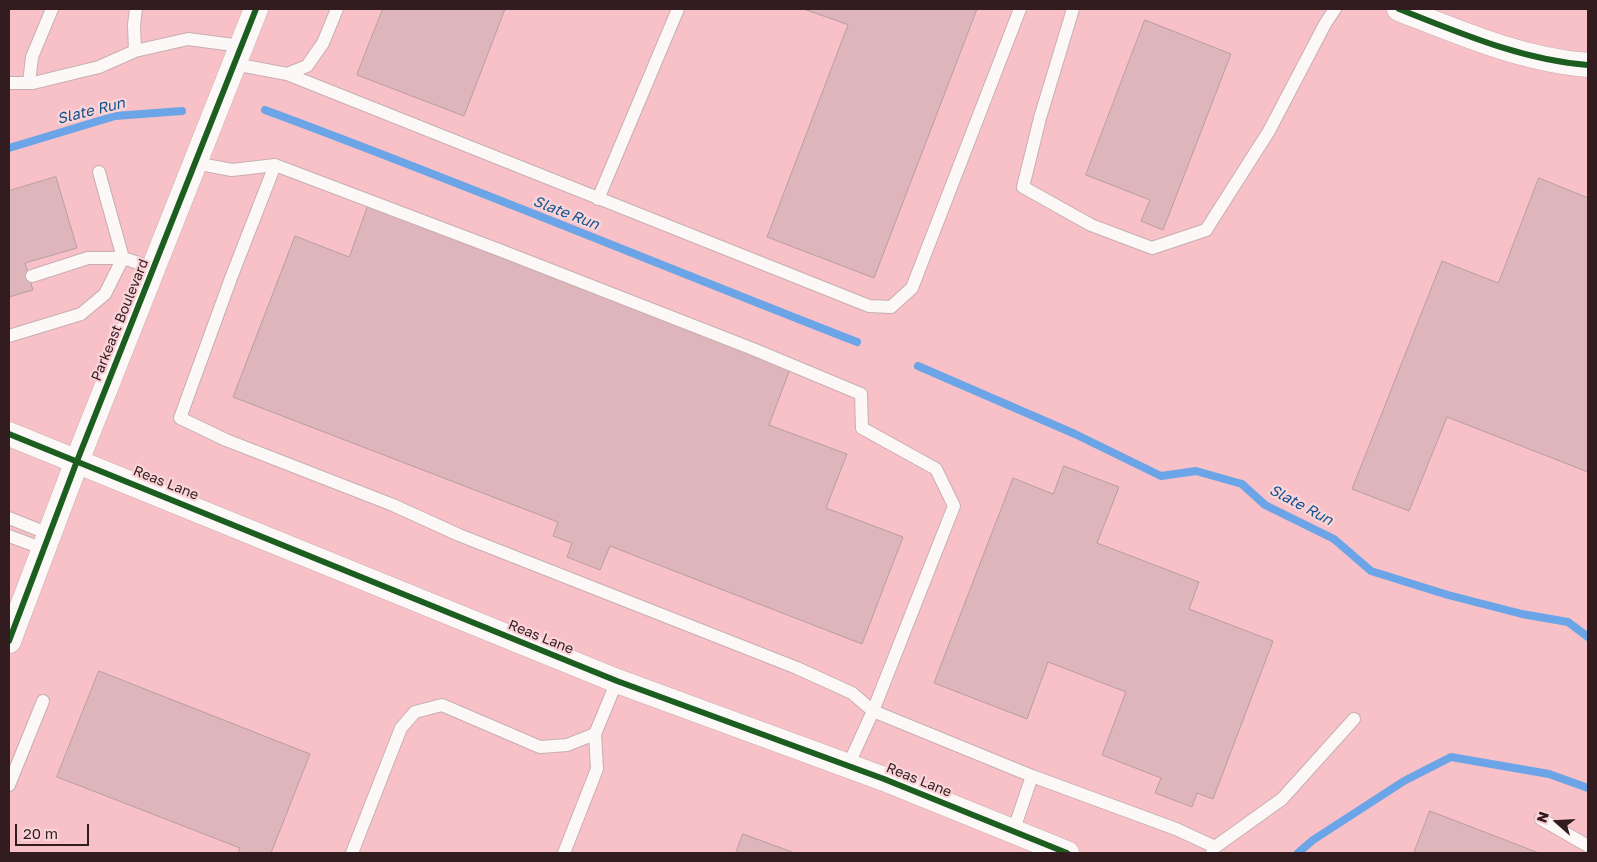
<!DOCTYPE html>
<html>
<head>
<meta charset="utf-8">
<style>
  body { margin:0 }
  #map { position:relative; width:1597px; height:862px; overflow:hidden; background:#f0ced2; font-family:"Golos Text",sans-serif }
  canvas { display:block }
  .frame { position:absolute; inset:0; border:10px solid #331c20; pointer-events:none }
  .north { position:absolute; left:1532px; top:797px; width:50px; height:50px; -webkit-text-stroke:4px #fbd4d8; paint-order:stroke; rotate:289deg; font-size:14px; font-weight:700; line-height:20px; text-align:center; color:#331c20 }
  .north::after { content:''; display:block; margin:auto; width:18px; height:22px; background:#331c20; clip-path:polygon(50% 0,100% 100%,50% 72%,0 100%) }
  .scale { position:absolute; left:15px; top:824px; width:74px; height:22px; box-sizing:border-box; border:2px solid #331c20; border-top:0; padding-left:6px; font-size:15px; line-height:18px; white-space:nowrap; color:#331c20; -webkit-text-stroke:4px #fbd4d8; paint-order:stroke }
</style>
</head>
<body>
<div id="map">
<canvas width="1597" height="862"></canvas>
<div class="frame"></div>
<div class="north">N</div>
<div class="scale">20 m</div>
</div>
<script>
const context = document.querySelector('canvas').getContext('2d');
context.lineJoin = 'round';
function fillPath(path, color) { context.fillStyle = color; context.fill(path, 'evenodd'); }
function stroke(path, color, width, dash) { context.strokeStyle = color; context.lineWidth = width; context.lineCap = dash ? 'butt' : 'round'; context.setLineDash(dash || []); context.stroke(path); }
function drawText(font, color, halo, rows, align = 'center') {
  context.font = font + ' "Golos Text",sans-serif'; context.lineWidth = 4.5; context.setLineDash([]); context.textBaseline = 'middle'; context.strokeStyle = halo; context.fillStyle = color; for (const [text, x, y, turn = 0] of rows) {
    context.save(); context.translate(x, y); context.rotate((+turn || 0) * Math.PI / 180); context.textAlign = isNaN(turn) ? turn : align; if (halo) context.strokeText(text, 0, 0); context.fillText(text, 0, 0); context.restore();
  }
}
fillPath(new Path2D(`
  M9 9H1588V853H9Z`), '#f7c1c7');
stroke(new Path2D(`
  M265 110C463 183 659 265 857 342
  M9 148 115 116 182 111
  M918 366 1075 434 1161 476 1196 471 1242 484 1265 505 1334 539 1371 571 1448 595 1522 614 1568 622 1588 637
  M1298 853 1313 840 1404 781 1451 757 1549 774 1588 788`), '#6ba5e8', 8);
const building = new Path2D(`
  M383 9H505L464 116 357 75Z
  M804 9H977L874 278 767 237 848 25Z
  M1145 20 1231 54 1163 230 1141 221 1150 200 1086 175Z
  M56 177 77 248 25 263 33 290 9 297V191Z
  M1539 178 1588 198V472L1447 417 1409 511 1352 489 1442 261 1498 283Z
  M368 206 790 369 769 425 847 454 826 508 903 537 862 644 610 546 600 570 567 557 572 543 553 536 558 522 233 397 295 236 349 257Z
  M1064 466 1119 487 1097 543 1199 582 1189 609 1273 641 1213 799 1197 793 1192 807 1155 793 1161 778 1102 755 1126 692 1048 662 1027 719 934 683 1013 478 1053 494Z
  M99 671 310 754 271 853H238L240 848 57 777Z
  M1430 811 1539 853H1414Z
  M743 834 795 853H736Z`);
fillPath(building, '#deb5bb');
stroke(building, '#b89ea1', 1);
const service = new Path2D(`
  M1073 9 1040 118 1023 187 1091 225 1152 248 1206 230 1269 131 1325 24 1335 9
  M135 51 134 25 136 9
  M234 64 287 74 869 306 891 307 912 288 1020 9
  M287 74 307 66 323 43 337 9
  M9 83H33L99 67 135 51 188 39 241 46
  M29 83 32 57 52 9
  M195 163 232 170 275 165 502 251 753 349 861 394 862 428 936 469 954 506 873 711 852 693 797 668 459 535 393 505 226 440 180 418 231 278 275 165
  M598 199 678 9
  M32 276 88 258H123L154 268
  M9 336 81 314 105 294 123 258 99 172
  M9 518 49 534
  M9 536 44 549
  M848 766 873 711 1032 776
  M9 785 43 701
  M1541 819 1588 846
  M1013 832 1032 776 1176 829 1215 847 1212 853
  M1215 847 1282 799 1354 719
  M352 853 401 728 415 712 442 705 540 747 567 745 595 734
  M564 853 597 769 595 734 617 681`);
const minor = new Path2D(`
  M1399 9C1460 33 1522 60 1588 65
  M9 434 617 681 884 779 1067 853
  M9 641 77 461 256 9`);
stroke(service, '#c8aeb1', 14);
stroke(minor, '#c8aeb1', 25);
stroke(service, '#fdf8f8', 12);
stroke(minor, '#fdf8f8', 24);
stroke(new Path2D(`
  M1399 9C1460 33 1522 60 1588 65
  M9 434 617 681 884 779 1067 853
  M9 641 77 461 256 9`), '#1b5e20', 6);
drawText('14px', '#331c20', '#fbd4d8', [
  ["Parkeast Boulevard",120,320,-68],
  ["Reas Lane",166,483,22],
  ["Reas Lane",541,637,22],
  ["Reas Lane",919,780,22]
]);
drawText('italic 15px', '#11548f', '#fbd4d8', [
  ["Slate Run",91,111,-14],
  ["Slate Run",566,213,21],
  ["Slate Run",1301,505,28]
]);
</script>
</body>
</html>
